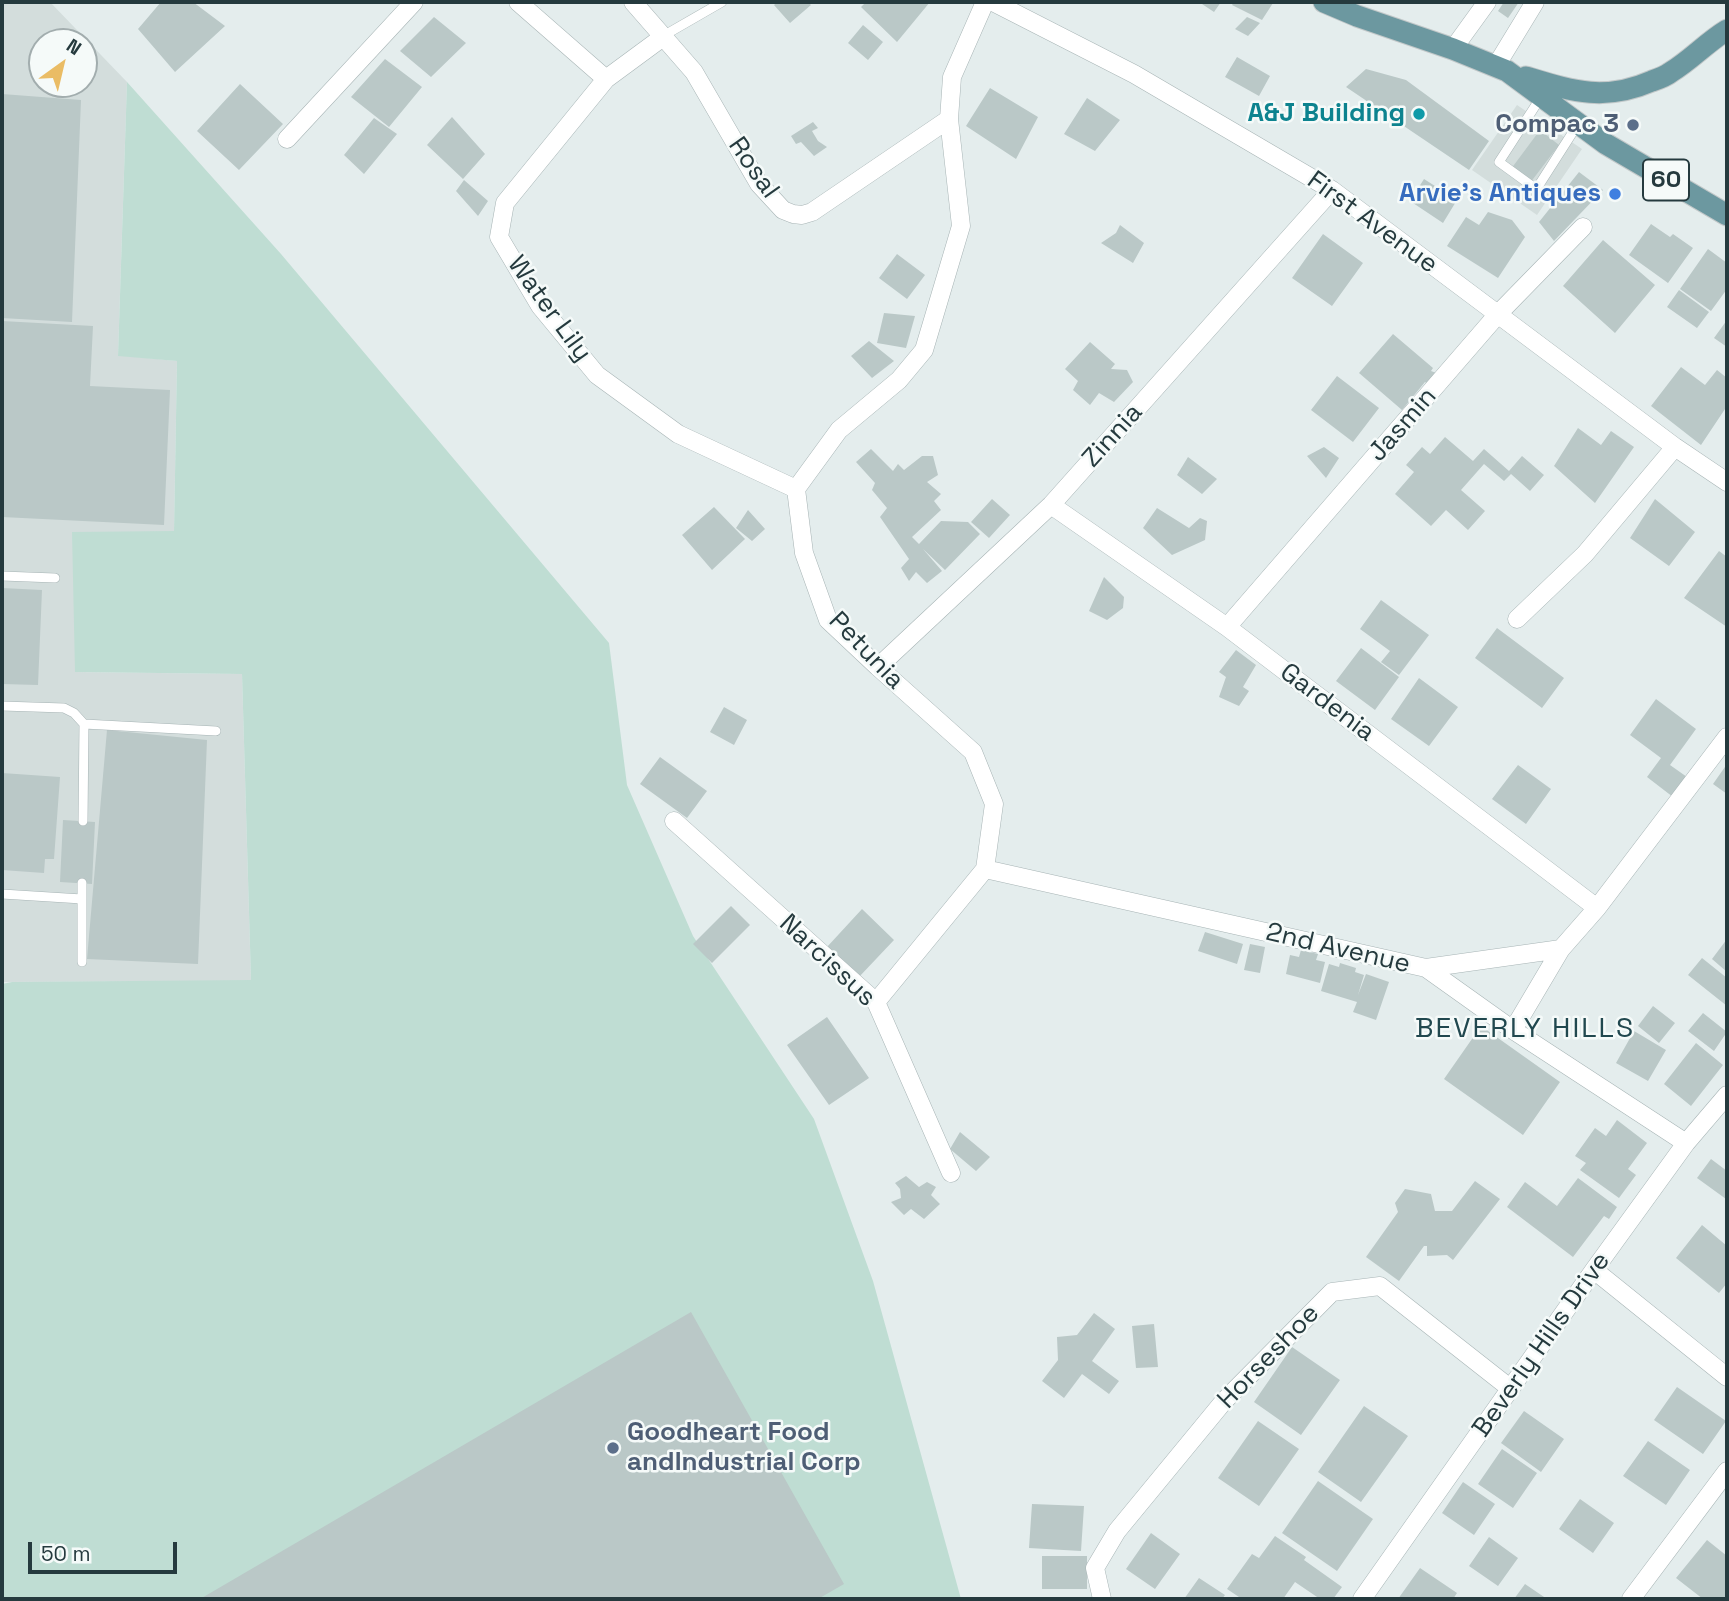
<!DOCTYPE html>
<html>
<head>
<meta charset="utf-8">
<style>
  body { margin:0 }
  #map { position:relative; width:1729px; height:1601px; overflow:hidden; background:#e4eded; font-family:"Space Grotesk",sans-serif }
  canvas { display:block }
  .frame { position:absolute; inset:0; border:4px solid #253a3e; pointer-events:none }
  .north { position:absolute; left:28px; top:28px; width:70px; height:70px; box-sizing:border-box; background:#f5faf9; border:2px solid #a2adae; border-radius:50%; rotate:34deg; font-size:19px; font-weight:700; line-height:28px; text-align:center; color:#253a3e }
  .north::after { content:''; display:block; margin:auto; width:24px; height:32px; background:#eabc65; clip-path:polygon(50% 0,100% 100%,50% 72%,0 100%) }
  .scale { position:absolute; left:28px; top:1542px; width:149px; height:32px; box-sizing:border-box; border:4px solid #253a3e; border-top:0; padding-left:9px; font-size:21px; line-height:24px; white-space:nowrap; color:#253a3e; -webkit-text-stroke:5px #f5faf9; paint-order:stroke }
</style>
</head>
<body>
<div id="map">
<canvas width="1729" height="1601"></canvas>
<div class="frame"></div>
<div class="north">N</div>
<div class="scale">50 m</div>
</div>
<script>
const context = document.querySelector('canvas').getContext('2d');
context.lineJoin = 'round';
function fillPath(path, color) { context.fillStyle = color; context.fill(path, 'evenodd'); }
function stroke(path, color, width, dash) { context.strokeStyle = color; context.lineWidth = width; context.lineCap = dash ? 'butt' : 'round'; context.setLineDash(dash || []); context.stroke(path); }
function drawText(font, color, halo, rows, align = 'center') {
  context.font = font + ' "Space Grotesk",sans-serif'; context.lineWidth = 5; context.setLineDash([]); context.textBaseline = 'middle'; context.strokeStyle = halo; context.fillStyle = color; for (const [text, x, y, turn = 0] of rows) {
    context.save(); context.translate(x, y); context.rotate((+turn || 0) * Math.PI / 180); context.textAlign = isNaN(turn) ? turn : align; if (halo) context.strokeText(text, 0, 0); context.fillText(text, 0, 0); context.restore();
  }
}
fillPath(new Path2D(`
  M2 2H50L127 82 118 355 177 361 174 531 75 672 242 674 251 981 2 982ZM42 42H84V84H42Z
  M1517 105 1582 149 1537 215 1472 170Z`), '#d3dddc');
fillPath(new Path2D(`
  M127 82 281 254 609 643 627 785 693 936 814 1119 873 1281 961 1599H2V984L12 982 251 980 242 674 75 672 72 532 174 531 177 361 118 356Z`), '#bfddd3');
fillPath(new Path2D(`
  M161 2H193L225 26 175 72 138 29Z
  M777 2H808L811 5 790 23 774 5Z
  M866 2H930L897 42 861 7Z
  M1199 2H1221L1214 12Z
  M1234 2H1271L1273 3 1262 20 1232 5Z
  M1504 2H1519L1508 18 1498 11Z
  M434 17 466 43 431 77 400 51Z
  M1247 17 1260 23 1248 36 1235 29Z
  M863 25 883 42 868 60 848 43Z
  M1237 57 1270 76 1259 96 1225 77Z
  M385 59 422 87 389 127 351 97Z
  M1366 69 1406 80 1489 141 1469 170 1346 87Z
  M240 84 283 124 239 170 197 131Z
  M990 88 1038 117 1016 159 966 126Z
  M2 94 81 100 72 322 2 318Z
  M1087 98 1120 120 1095 151 1064 134Z
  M452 117 485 154 463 179 427 145Z
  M374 118 397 134 364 174 344 155Z
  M813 122 818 128 812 131 818 141 827 147 814 156 801 142 796 144 791 136Z
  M1540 130 1559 145 1530 183 1511 169Z
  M1579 172 1603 190 1554 241 1539 222Z
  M1424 179 1457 200 1443 223 1410 201Z
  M464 180 488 201 478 216 456 191Z
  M1488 212 1512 220 1525 237 1498 278 1447 246 1466 217 1479 225Z
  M1651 224 1670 237 1673 234 1693 248 1668 283 1629 255Z
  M1120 225 1144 243 1133 263 1101 243 1116 233Z
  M1323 234 1363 263 1332 306 1292 278Z
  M1603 240 1655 285 1615 333 1563 286Z
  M1708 249 1727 263V289L1711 311 1680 289Z
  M897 254 925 275 907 299 879 278Z
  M1679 290 1709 312 1697 328 1667 307Z
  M884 313 915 316 906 348 877 343Z
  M1727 320V347L1714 338Z
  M2 321 93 326 90 386 170 390 164 525 2 517Z
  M1393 334 1433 368 1431 371 1439 374 1429 385 1425 382 1402 410 1359 373Z
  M869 341 894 361 872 378 851 356Z
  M1090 342 1115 364 1111 369 1127 370 1133 382 1114 402 1099 393 1090 405 1073 390 1078 381 1065 369Z
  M1681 367 1705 385 1717 370 1727 378V406L1701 445 1651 406Z
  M1337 376 1379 408 1353 442 1311 410Z
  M1578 428 1601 445 1611 431 1634 447 1595 503 1554 466Z
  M1445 437 1473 461 1484 449 1509 471 1522 456 1544 475 1530 491 1511 474 1504 481 1484 464 1461 490 1485 511 1468 530 1446 510 1431 526 1395 494 1414 472 1406 465 1422 447 1430 454Z
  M1324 447 1339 458 1326 478 1307 456Z
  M871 449 893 471 898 464 904 470 922 456H933L938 475 927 482 941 494 934 501 941 510 912 537 919 544 941 521 968 522 980 534 945 570 923 549 942 571 927 583 916 572 909 581 901 568 909 559 880 517 887 508 872 490 875 483 856 462Z
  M1188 457 1217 479 1202 494 1177 475Z
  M992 499 1010 515 989 538 971 522Z
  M1655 499 1695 532 1669 566 1630 538Z
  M714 507 745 539 712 570 682 535Z
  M1157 508 1189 528 1200 518 1207 521 1205 540 1172 555 1143 528Z
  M748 510 765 529 752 541 736 528Z
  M1719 551 1727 557V627L1684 598Z
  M1104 577 1124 597 1123 608 1107 620 1089 611Z
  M2 588 42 590 38 685 2 684Z
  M1381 600 1429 635 1399 675 1381 662 1390 651 1360 629Z
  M1497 628 1564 678 1542 708 1475 658Z
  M1361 648 1399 677 1375 710 1336 681Z
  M1236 650 1256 665 1243 687 1249 691 1239 706 1219 697 1226 677 1219 672Z
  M1419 678 1458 707 1429 746 1391 719Z
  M1656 699 1696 729 1670 765 1687 777 1673 797 1647 777 1661 758 1630 735Z
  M724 707 747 720 734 745 710 732Z
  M107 730 207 740 198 964 87 959Z
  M660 757 707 791 687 818 640 784Z
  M1727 764V794L1713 784Z
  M1518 765 1551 789 1526 824 1492 799Z
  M2 773 60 777 54 859H45L44 873 2 870Z
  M63 820 95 822 92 884 60 882Z
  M731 906 750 925 712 963 693 944Z
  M862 909 894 940 859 977 827 947Z
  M1205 932 1243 944 1237 964 1198 951Z
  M1727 939V972L1712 959Z
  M1250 944 1265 947 1260 973 1244 970Z
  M1301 950 1318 954 1316 960 1325 962 1320 983 1286 974 1290 955 1299 957Z
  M1702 958 1727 978V1006L1688 975Z
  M1340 963 1356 968 1355 972 1364 975 1358 995 1366 974 1389 982 1376 1020 1353 1012 1357 1002 1321 991 1329 964 1339 967Z
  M1653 1006 1675 1023 1659 1043 1638 1026Z
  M1703 1013 1727 1032 1714 1051 1688 1031Z
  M827 1017 869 1078 829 1105 787 1045Z
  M1481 1026 1560 1082 1523 1135 1444 1079Z
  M1634 1031 1666 1050 1648 1081 1616 1063Z
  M1696 1043 1723 1065 1691 1106 1664 1084Z
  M1617 1120 1647 1143 1628 1169 1636 1175 1619 1198 1580 1170 1586 1163 1575 1156 1595 1128 1606 1136Z
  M960 1132 990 1157 976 1171 950 1149Z
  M1711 1159 1727 1171V1197L1726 1199 1697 1178Z
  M906 1176 919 1187 927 1182 936 1187 931 1195 940 1204 924 1219 911 1209 904 1215 891 1202 901 1198 900 1189 895 1183Z
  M1578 1178 1617 1207 1609 1219 1604 1216 1573 1257 1507 1207 1525 1182 1557 1206Z
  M1475 1181 1500 1199 1453 1260 1447 1255 1427 1256V1246H1424L1399 1281 1366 1257 1398 1212 1395 1203 1405 1189 1431 1194 1435 1211H1452Z
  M1702 1225 1727 1246V1283L1719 1293 1676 1258Z
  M691 1312 844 1584 818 1599H200Z
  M1094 1313 1115 1329 1092 1361 1119 1381 1109 1394 1082 1374 1064 1398 1042 1381 1058 1360 1057 1337 1077 1335Z
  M1154 1324 1158 1367 1136 1368 1132 1326Z
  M1292 1347 1340 1380 1301 1435 1254 1402Z
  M1677 1387 1726 1421 1703 1454 1654 1420Z
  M1364 1406 1408 1436 1361 1502 1318 1472Z
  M1524 1411 1564 1439 1541 1472 1501 1443Z
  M1258 1421 1299 1449 1259 1506 1218 1478Z
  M1648 1441 1690 1470 1666 1505 1623 1476Z
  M1502 1449 1537 1473 1513 1508 1478 1484Z
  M1318 1481 1373 1519 1337 1571 1282 1533Z
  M1463 1482 1495 1504 1474 1535 1442 1513Z
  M1580 1499 1614 1523 1593 1553 1559 1529Z
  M1032 1504 1084 1506 1081 1551 1029 1548Z
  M1151 1533 1180 1554 1155 1589 1126 1569Z
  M1275 1536 1306 1557 1304 1560 1342 1587 1333 1599H1320L1295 1582 1283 1599H1242L1227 1589 1252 1554 1259 1558Z
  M1489 1537 1518 1558 1498 1586 1469 1566Z
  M1707 1540 1727 1556V1599H1703L1676 1578Z
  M1042 1556H1087V1589H1042Z
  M1420 1568 1457 1593 1453 1599H1398Z
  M1199 1578 1225 1595 1222 1599H1184Z
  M1525 1584 1547 1599H1514Z`), '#bac8c7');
const service = new Path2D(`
  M663 36 722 2
  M1541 97 1499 162 1532 186 1536 187 1539 185 1578 124
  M2 576 55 578
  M2 706 64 708 74 713 84 724 83 821
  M84 724 216 731
  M2 894 82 899
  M82 962V883`);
const minor = new Path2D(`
  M518 2 606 79
  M633 2 694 72 759 184 783 210 793 214 802 215 812 212 949 119
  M993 2 1134 74 1332 190 1675 447 1727 482
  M663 37 606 79 505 203 499 237 540 306 597 375 678 434 796 489
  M1453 49 1487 2
  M1496 66 1535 2
  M287 139 414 2
  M1051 505 1227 627 1597 908
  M1517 619 1585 554 1675 447
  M1227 627 1498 314 1583 227
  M878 667 1051 505 1332 190
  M674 821 876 1002 951 1173
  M985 869 1426 968 1513 1030 1686 1143
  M1426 968 1561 949
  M876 1002 985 869 994 804 973 752 878 667 828 620 804 553 796 489 839 430 899 380 924 350 961 226 949 119 952 77 985 2
  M1513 1030 1561 949 1597 908 1727 737
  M1594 1270 1727 1377
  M1102 1599 1095 1568 1117 1531 1224 1401 1332 1292 1380 1286 1511 1389
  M1362 1599 1594 1270 1686 1143 1727 1095
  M1631 1599 1727 1471`);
const primary = new Path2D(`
  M1324 2 1357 16 1453 49 1507 71 1606 144 1727 215
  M1526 77C1572 91 1604 102 1652 81 1658 79 1666 76 1671 72 1691 60 1707 42 1727 30`);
stroke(service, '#a7b4b5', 10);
stroke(minor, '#a7b4b5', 19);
stroke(primary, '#c2c8c9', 23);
stroke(service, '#fff', 9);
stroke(minor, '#fff', 18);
stroke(primary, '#6c98a0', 21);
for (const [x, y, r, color] of [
  [1419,114,7,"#0f9aa8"],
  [1633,125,7,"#5c6f8a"],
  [1615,194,7,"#3f7fe0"],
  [613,1448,7,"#5c6f8a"]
]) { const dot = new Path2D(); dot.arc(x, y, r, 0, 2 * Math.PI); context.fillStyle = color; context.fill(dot); stroke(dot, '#f5faf9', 2.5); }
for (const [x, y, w] of [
  [1666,180,46]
]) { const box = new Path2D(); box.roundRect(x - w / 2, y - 20.5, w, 41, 5); context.fillStyle = '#f5faf9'; context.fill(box); stroke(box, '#253a3e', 2); }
drawText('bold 24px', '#253a3e', null, [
  ["60",1666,180]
]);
drawText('bold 26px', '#0d838f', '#f5faf9', [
  ["A&J Building",1405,114]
], 'right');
drawText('bold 26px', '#4e5e75', '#f5faf9', [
  ["Compac 3",1619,125],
  ["Goodheart Food",627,1433,"left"],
  ["andIndustrial Corp",627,1463,"left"]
], 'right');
drawText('26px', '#253a3e', '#f5faf9', [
  ["Rosal",753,168,55],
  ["First Avenue",1372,223,36],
  ["Water Lily",549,309,54],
  ["Jasmin",1403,425,-49],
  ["Zinnia",1113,436,-48],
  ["Petunia",866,651,46],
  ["Gardenia",1327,703,37],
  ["2nd Avenue",1338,949,13],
  ["Narcissus",827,961,43],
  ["Beverly Hills Drive",1542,1345,-55],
  ["Horseshoe",1269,1357,-46]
]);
drawText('bold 26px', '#366cbe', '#f5faf9', [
  ["Arvie's Antiques",1601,194]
], 'right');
context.letterSpacing = '2px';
drawText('28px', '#21484f', '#f5faf9', [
  ["BEVERLY HILLS",1525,1029]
]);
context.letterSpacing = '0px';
</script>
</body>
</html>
